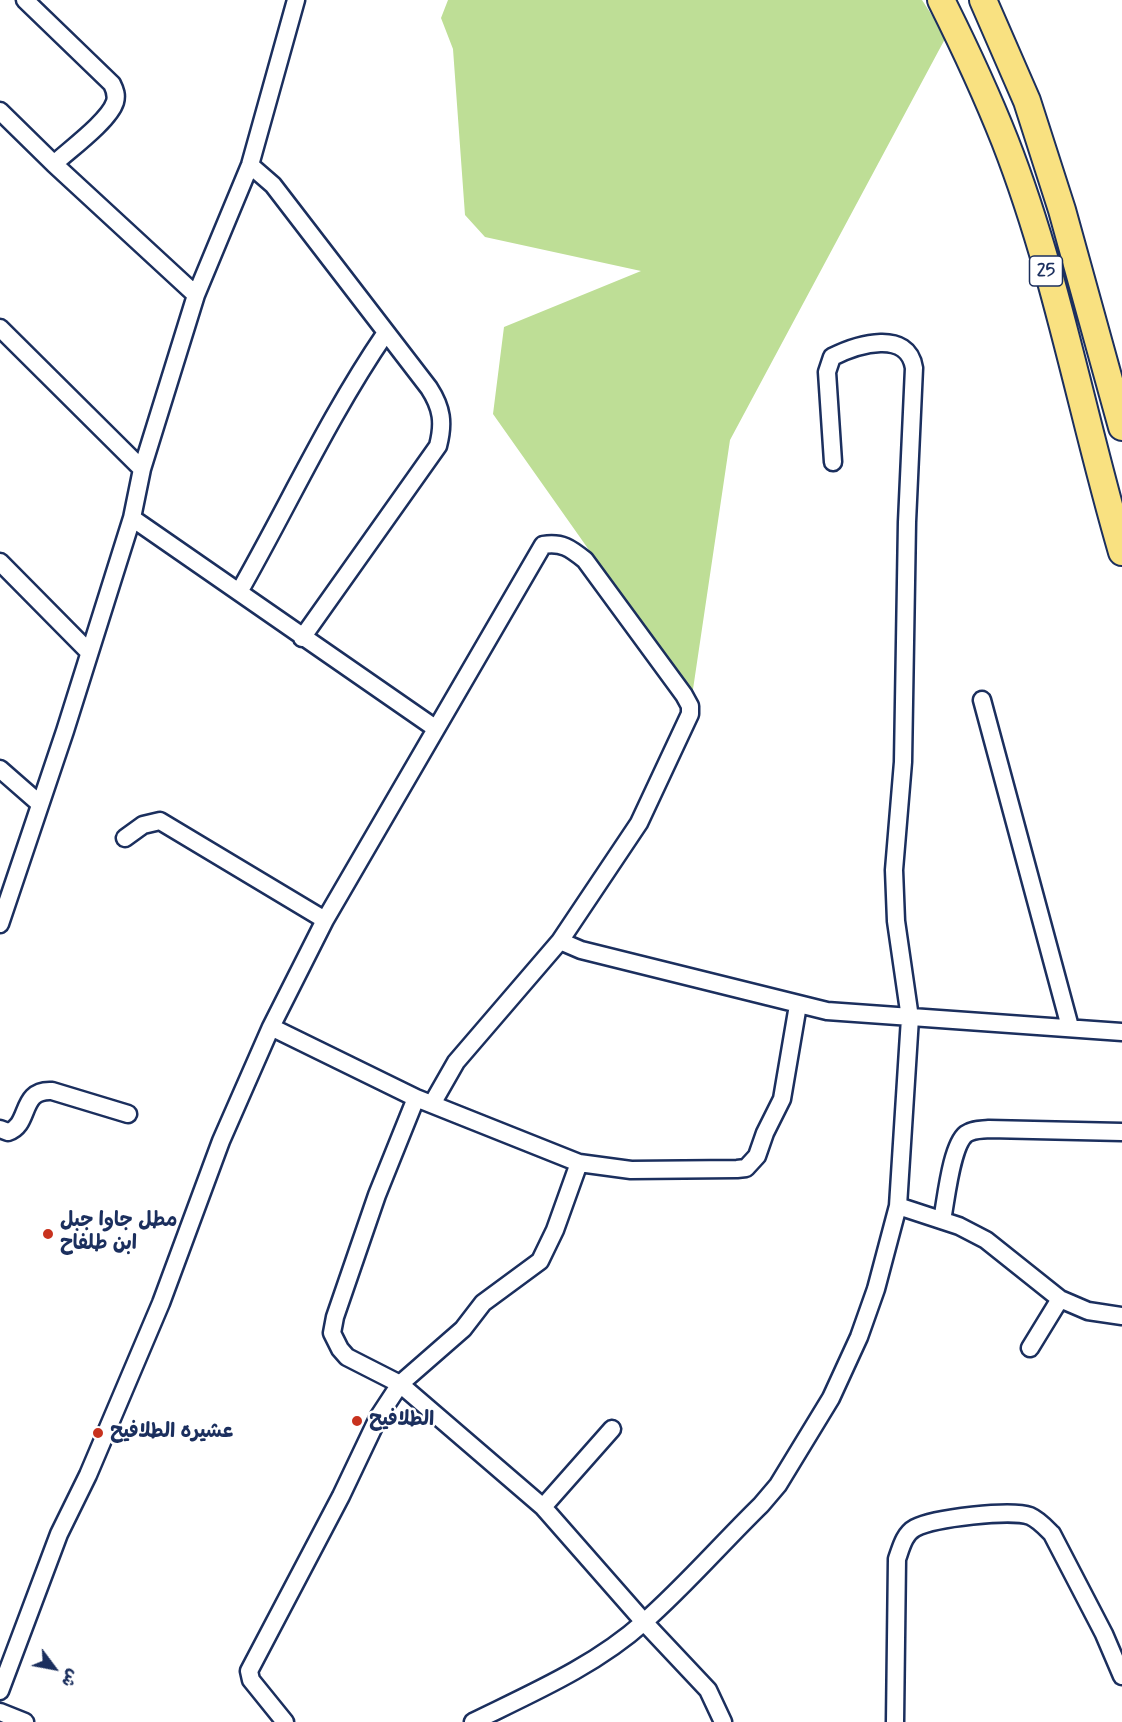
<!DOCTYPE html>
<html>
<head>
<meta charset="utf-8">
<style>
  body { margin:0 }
  #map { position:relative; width:1122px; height:1722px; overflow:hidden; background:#fff; font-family:Mynerve,"Playpen Sans Arabic",sans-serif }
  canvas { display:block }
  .north { position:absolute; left:24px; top:1638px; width:60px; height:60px; -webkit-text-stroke:4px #fff; paint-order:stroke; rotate:122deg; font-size:16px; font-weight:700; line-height:24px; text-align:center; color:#1b2f5e }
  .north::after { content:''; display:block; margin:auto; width:21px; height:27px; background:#1b2f5e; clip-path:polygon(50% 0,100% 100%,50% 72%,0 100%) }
</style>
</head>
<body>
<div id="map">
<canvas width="1122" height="1722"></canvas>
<div class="north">ش</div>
</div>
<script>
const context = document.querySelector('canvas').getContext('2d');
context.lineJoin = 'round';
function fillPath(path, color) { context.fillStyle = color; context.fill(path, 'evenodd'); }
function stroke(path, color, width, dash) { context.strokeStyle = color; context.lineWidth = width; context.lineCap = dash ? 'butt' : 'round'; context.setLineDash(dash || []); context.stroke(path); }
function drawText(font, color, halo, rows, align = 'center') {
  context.font = font + ' Mynerve,"Playpen Sans Arabic",sans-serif'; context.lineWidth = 5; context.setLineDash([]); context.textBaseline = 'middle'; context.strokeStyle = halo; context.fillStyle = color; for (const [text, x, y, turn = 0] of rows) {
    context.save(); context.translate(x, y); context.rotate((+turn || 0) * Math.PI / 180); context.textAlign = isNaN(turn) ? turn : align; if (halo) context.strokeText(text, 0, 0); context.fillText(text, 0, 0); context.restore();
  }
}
fillPath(new Path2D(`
  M448 0H922L946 37 730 440 692 696 493 414 504 327 641 271 485 237 465 215 453 49 441 18Z`), '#bede96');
const minor = new Path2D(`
  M25 0 112 84C115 90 117 95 115 102 109 121 69 150 54 164
  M0 111 54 164 196 295
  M250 165 273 185 429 388C442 408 444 423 438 446L302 638
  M0 328 142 469
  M132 518 435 728
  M0 562 89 652
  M239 592C288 506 329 416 385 334
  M982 700 1070 1027
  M0 769 40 804
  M125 838 143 825 160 821 325 920
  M0 924 65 731 132 518 142 469 196 295 250 165 296 0
  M560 941 581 950 827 1011 1122 1032
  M271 1027 416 1098 579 1163 631 1170 737 1169 746 1168 757 1156 765 1133 782 1099 798 1005
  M416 1098 377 1195 335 1317 332 1333 340 1349 347 1357 400 1384 543 1507 644 1622 708 1690 723 1722
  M0 1129 8 1132C31 1125 19 1089 52 1091L128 1114
  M898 1206 959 1226 986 1240 1060 1299 1088 1311 1122 1316
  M942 1220C946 1201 951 1146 966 1134 973 1129 981 1130 989 1129L1122 1132
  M1030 1348 1060 1299
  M543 1507 612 1429
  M0 1691 59 1534 88 1475 161 1303 221 1141 271 1027 325 920 543 545C562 542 570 548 585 560L684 695 690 706V714L639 823 560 941 456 1062 432 1104
  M0 1712 25 1722
  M285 1722 251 1680 249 1671 341 1496 379 1416 400 1384 463 1329 483 1303 540 1261 555 1230 579 1163
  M473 1722C532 1693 595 1666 644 1622 685 1586 722 1543 761 1505L778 1485 831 1398 859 1337 876 1289 898 1206 910 1018 896 921 894 870 903 762 907 522 914 368C908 329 858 344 832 357L827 372 833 462
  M895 1722 897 1559C901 1548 904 1534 915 1528 934 1518 1011 1509 1030 1516 1039 1520 1045 1527 1052 1534L1104 1634 1122 1676`);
const highway = new Path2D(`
  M941 0C964 46 986 93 1005 141 1057 274 1082 416 1122 552
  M983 0 1027 101 1062 210 1122 427`);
stroke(minor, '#1b2f5e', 21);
stroke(highway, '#1b2f5e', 30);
stroke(minor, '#fff', 16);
stroke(highway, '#f9e181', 26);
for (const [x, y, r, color] of [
  [48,1234,6,"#c8321e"],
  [357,1421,6,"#c8321e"],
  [98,1433,6,"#c8321e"]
]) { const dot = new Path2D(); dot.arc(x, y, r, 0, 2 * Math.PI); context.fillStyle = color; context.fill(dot); stroke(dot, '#fff', 2); }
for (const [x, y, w] of [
  [1046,271,33]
]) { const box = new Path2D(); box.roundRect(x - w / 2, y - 15, w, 30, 4.5); context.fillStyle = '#fff'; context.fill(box); stroke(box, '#1b2f5e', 1.5); }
drawText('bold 18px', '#1b2f5e', null, [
  ["25",1046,271]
]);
drawText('bold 20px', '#1b2f5e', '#fff', [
  ["مطل جاوا جبل",60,1222],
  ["ابن طلفاح",60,1245],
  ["الطلافيح",369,1421],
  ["عشيره الطلافيح",110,1433]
], 'left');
</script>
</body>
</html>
